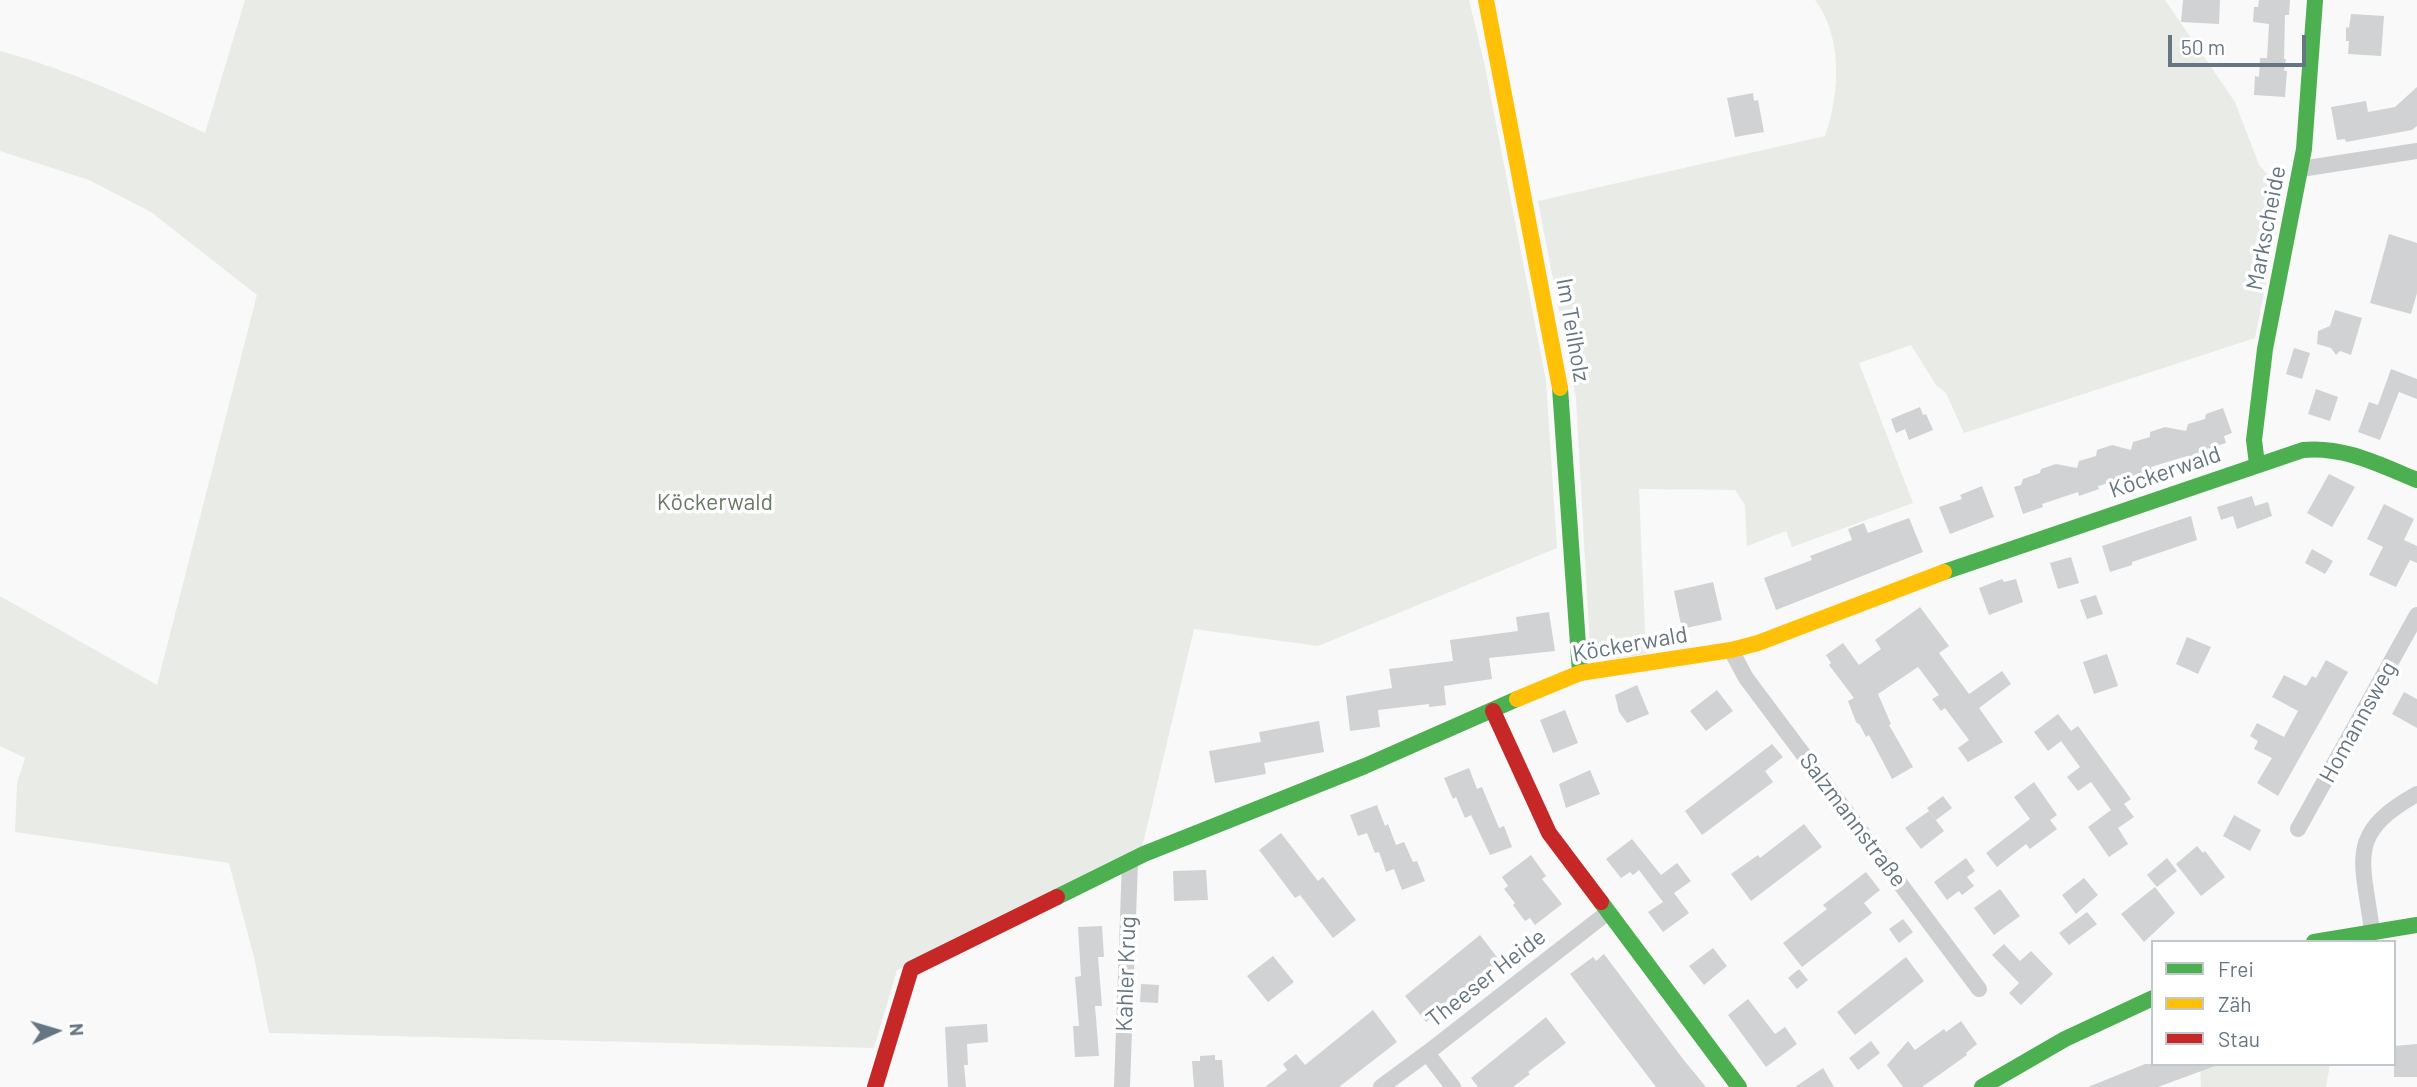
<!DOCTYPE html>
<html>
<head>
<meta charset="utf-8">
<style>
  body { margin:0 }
  #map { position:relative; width:2417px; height:1087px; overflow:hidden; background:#f9f9f9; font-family:Barlow,sans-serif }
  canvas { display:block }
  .legend { position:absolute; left:2151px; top:940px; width:245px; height:126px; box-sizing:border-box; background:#fff; border:2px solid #c1c8cd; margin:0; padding:9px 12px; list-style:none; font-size:21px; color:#657683 }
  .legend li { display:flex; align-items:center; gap:14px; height:35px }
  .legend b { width:35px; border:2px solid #c1c8cd }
  .north { position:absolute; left:21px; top:996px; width:70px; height:70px; -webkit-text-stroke:5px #fff; paint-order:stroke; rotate:86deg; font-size:19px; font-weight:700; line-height:28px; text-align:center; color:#657683 }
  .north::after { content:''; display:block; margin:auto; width:24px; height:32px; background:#657683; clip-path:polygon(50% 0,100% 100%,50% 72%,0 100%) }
  .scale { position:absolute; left:2168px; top:35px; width:138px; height:32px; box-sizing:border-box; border:4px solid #657683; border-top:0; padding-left:9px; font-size:21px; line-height:24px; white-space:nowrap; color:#657683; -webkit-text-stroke:5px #fff; paint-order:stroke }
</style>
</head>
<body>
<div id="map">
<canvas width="2417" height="1087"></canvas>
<ul class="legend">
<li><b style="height:9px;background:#4caf50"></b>Frei</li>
<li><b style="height:9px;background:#ffc107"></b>Zäh</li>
<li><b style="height:9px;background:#c62828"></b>Stau</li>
</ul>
<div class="north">N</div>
<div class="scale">50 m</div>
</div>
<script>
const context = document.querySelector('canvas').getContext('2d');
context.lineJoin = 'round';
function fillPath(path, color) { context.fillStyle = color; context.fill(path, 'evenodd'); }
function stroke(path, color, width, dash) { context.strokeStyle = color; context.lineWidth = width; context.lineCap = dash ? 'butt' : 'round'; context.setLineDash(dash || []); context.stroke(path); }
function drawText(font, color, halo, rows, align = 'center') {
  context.font = font + ' Barlow,sans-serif'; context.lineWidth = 7; context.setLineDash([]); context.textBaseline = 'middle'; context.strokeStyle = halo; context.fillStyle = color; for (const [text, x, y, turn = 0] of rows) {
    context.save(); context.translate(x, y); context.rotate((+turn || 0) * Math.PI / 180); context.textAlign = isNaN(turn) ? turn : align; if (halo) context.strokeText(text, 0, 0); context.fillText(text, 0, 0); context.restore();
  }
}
fillPath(new Path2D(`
  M245 0H1469L1484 62 1546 381 1557 548 1318 646 1194 629 1140 856 897 970 874 1048 269 1033 254 957 229 863 15 832 17 783 25 758 0 746V596L157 685 257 295 151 212 89 180 0 151V51C70 70 140 102 205 133Z
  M1815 0H2165L2235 102 2259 165 2284 193 2255 338 1964 433 1946 393 1936 385 1911 345 1859 363 1913 503 1792 547 1786 531 1747 546 1745 505 1735 490 1639 489 1646 654 1606 660 1598 658 1590 648 1576 399 1538 201 1825 136C1840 94 1843 37 1815 0Z
  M2200 1064H2330L2326 1087H2201Z`), '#e8ebe6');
fillPath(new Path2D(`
  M2183 0H2220L2219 24 2181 22Z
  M2259 0H2290L2289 15H2285L2284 59H2286L2284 71H2287L2285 97 2254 95 2255 76 2259 77 2260 58H2267L2268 42 2269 24 2253 22 2254 7H2258Z
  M2351 14 2384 16 2381 56 2348 54 2349 41H2346V27L2349 28Z
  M2417 87V126L2412 130 2346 142 2345 139 2337 140 2331 107 2366 101 2368 112 2395 107Z
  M1753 93 1754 101 1758 100 1764 132 1735 137 1727 98Z
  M2389 234 2417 243V293L2411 314 2370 303Z
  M2335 310 2362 318 2351 355 2340 351 2336 355 2331 348 2317 344 2318 331 2330 326Z
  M2294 348 2310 353 2302 379 2286 374Z
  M2391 369 2417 379V399L2399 392 2380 440 2358 432 2369 402 2378 405Z
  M2316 389 2338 397 2330 421 2308 414Z
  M1920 407 1923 415 1926 414 1933 430 1909 440 1905 429 1896 433 1891 419Z
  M2223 408 2232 433 2224 436 2226 443 2207 449 2208 452 2188 459 2187 456 2151 467 2153 470 2098 486 2099 489 2079 496 2078 492 2042 504 2043 507 2023 514 2014 487 2021 485 2023 479 2040 473 2041 469 2056 464 2077 468 2079 461 2096 456 2097 450 2112 445 2131 450 2133 442 2150 437V432L2165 427 2186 431 2188 424 2205 419 2206 414Z
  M2329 474 2355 487 2332 527 2307 513Z
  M1982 486 1994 517 1950 534 1939 507 1962 499 1960 495Z
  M2252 496 2255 506 2268 502 2272 516 2237 529 2233 516 2221 520 2217 507Z
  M2384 504 2414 519 2404 540 2417 546V563L2410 560 2396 587 2369 575 2383 547 2367 539Z
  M2191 516 2197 540 2132 562V565L2110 572 2102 546Z
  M1909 518 1923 552 1776 610 1764 578 1812 560 1810 556 1852 540 1848 529 1864 523 1868 533Z
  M2312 549 2333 561 2325 574 2305 563Z
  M2071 557 2079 583 2058 589 2050 563Z
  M2002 579 2004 582 2016 579 2023 602 1989 615 1979 588Z
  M1713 582 1722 620 1682 629 1674 591Z
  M2096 595 2103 614 2087 619 2080 600Z
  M1920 607 1949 646 1939 653 1969 694 2002 671 2011 684 1979 708 2003 742 1968 762 1958 748 1969 740 1945 708 1941 711 1932 699 1939 695 1918 667 1878 694 1891 724 1889 725 1913 767 1892 779 1869 735 1866 737 1860 725 1856 722 1848 701 1854 698 1829 665 1831 663 1826 655 1843 643 1859 665 1881 649 1875 640Z
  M1549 612 1555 651 1489 658 1492 679 1444 686 1446 705 1429 707V704L1378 710 1380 727 1350 731 1346 696 1392 688 1389 669 1453 661 1450 640 1518 631 1516 617Z
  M2187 637 2211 647 2198 674 2176 664Z
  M2107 654 2118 686 2094 694 2083 662Z
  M2326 660 2348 672 2278 796 2257 783 2272 758 2254 749 2258 741 2250 736 2257 723 2284 737 2298 711 2272 697 2284 675 2306 686 2312 676 2316 678Z
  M1637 685 1649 714 1627 723 1619 712 1615 695Z
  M1717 690 1733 711 1706 731 1690 711Z
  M2404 692 2417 699V728L2392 714Z
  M1565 710 1578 743 1553 753 1540 720Z
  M2058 714 2071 731 2078 726 2131 799 2124 804 2134 817 2118 828 2128 844 2109 857 2088 827 2111 810 2091 782 2078 791 2067 777 2080 767 2061 741 2048 751 2034 732Z
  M1319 721 1324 752 1264 763 1266 774 1215 783 1209 751 1261 742 1259 732Z
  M1772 744 1783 757 1765 771 1773 782 1702 835 1685 811Z
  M1469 768 1477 789 1482 787 1499 828 1504 826 1512 847 1490 855 1471 815 1465 818 1456 797 1453 799 1444 778Z
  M1590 770 1600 794 1566 808 1559 784Z
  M2034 782 2057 815 2050 820 2057 829 2030 849 2026 844 1997 867 1986 853 2030 819 2014 797Z
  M1943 796 1952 808 1936 820 1927 808Z
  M1377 805 1385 826 1388 824 1396 845 1404 842 1413 862 1417 861 1425 881 1402 890 1394 869 1386 872 1379 852 1375 853 1367 833 1358 836 1350 815Z
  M1929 811 1944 831 1921 849 1905 828Z
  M2234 815 2261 830 2250 851 2223 836Z
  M1804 824 1822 847 1751 901 1731 874 1758 855 1760 858Z
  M1281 833 1318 881 1323 877 1356 920 1333 938 1300 895 1295 898 1259 850Z
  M1632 839 1661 875 1677 863 1691 881 1674 893 1689 913 1663 932 1648 912 1663 902 1639 870 1633 875 1630 872 1621 878 1606 859Z
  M2197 846 2203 853 2205 851 2225 877 2201 896 2176 864Z
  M1531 855 1546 876 1542 879 1562 904 1535 925 1530 918 1525 921 1513 905 1515 903 1504 889 1508 886 1502 877Z
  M1966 858 1975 871 1967 877 1974 886 1962 895 1959 891 1947 900 1934 882Z
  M2167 858 2177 871 2157 887 2147 875Z
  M1206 870 1208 900 1174 901 1173 871Z
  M1866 872 1880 890 1864 903 1872 913 1802 967 1783 943 1827 909 1823 905Z
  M2084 878 2098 895 2076 914 2062 895Z
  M2155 887 2175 913 2144 942 2121 914Z
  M2000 889 2020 916 1994 935 1974 908Z
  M2087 912 2097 924 2069 945 2059 933Z
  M1903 919 1913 932 1899 943 1889 929Z
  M1102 926 1104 957H1098L1102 1006H1095L1099 1056 1075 1057 1073 1026H1079L1075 977 1081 976 1078 927Z
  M1480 935 1500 961 1426 1022 1405 996Z
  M2004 944 2020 961 2031 951 2053 974 2021 1005 2009 993 2019 983 1992 955Z
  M1713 948 1727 966 1704 985 1689 966Z
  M1604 954 1683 1059 1706 1087H1656L1570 974 1593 957 1596 961Z
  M1273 956 1294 982 1268 1002 1247 976Z
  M1906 957 1924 981 1855 1035 1837 1012Z
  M1799 969 1808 980 1797 989 1788 978Z
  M1141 984 1159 985 1158 1003 1140 1002Z
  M1748 999 1775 1034 1785 1027 1797 1044 1766 1067 1728 1015Z
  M1373 1010 1397 1042 1339 1087H1265L1287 1070 1283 1064 1296 1054 1305 1065Z
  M1546 1017 1566 1043 1528 1072 1530 1074 1513 1087H1478L1471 1078Z
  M1961 1021 1977 1044 1966 1053 1967 1055 1922 1087H1903L1887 1065 1908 1041 1915 1050 1944 1029 1946 1032Z
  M987 1024 988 1042 967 1044 968 1065H964L966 1087H948L945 1027Z
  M1871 1041 1880 1053 1858 1070 1849 1058Z
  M2417 1044V1077H2394V1046Z
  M1215 1055V1060H1222L1224 1087H1194L1192 1061H1200V1056Z
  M2145 1064H2215V1066L2158 1087H2088Z
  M1823 1068 1834 1087H1795Z`), '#d0d2d3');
stroke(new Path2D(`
  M2301 169 2417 151
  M1731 650 1746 678 1979 989
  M2298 829 2417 615
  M2372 931C2363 860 2345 834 2417 794
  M1122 1087 1130 861
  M1381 1087 1427 1053
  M1453 1087 1427 1053 1607 913`), '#cecfd0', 16);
stroke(new Path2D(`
  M1560 388 1580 673
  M2257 464 2254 440 2265 349 2304 149 2315 0
  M1944 572 2303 450C2344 446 2380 465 2417 480
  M1057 897 1144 854 1365 766 1517 699
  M1601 902 1739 1087
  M2314 942 2417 925
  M1982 1087 2065 1039 2153 998`), '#4caf50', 16);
stroke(new Path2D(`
  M1486 0 1560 388
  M1517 699 1580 673 1731 650 1758 643 1944 572`), '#ffc107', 16);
stroke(new Path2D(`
  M1493 711 1549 833 1601 902
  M875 1087 911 969 1057 897`), '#c62828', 16);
drawText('23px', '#657683', '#fff', [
  ["Markscheide",2266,228,-79],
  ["Im Teilholz",1573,330,80],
  ["Köckerwald",2165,472,-19],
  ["Köckerwald",1630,644,-10],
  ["Homannsweg",2358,722,-61],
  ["Salzmannstraße",1853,820,53],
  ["Kahler Krug",1126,974,-88],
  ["Theeser Heide",1486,978,-38]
]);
drawText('23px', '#687a64', '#fff', [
  ["Köckerwald",715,502]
]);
</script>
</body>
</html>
